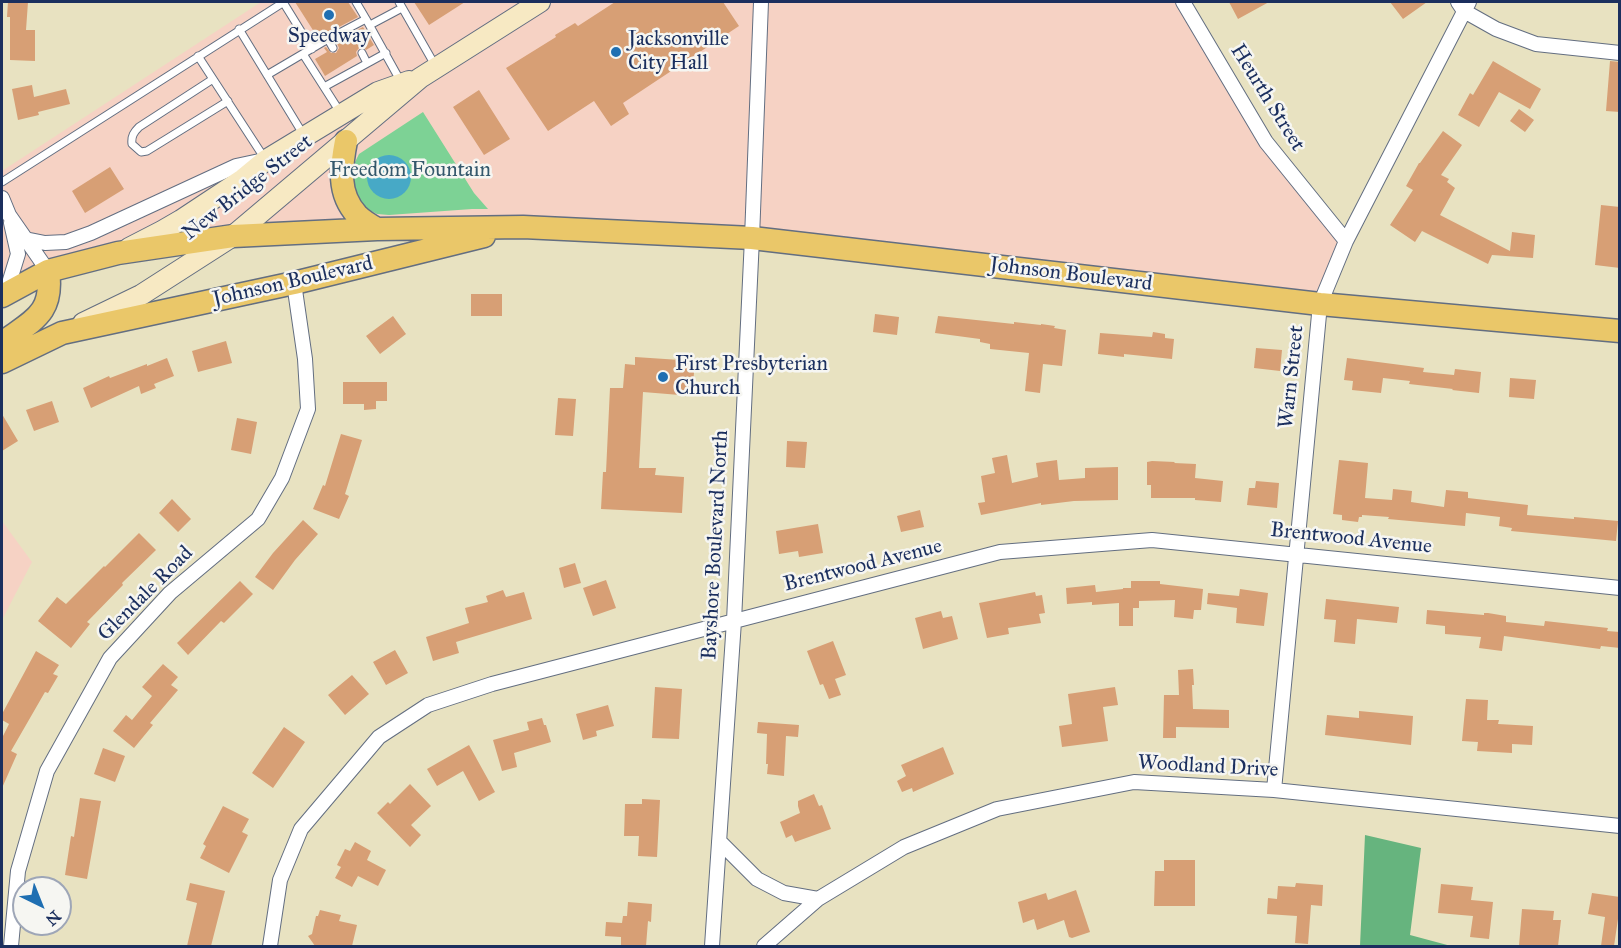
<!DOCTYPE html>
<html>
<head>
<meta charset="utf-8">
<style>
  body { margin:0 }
  #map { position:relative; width:1621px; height:948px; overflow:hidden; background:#e8e2c1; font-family:"IM FELL Great Primer",serif }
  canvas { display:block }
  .frame { position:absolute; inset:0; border:3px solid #1b2f5e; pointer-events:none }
  .north { position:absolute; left:12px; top:876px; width:60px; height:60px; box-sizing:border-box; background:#f6f6f2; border:2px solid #9ea6b7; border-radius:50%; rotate:137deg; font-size:16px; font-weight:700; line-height:24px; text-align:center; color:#1b2f5e }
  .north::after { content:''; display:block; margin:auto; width:21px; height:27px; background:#1f6fb2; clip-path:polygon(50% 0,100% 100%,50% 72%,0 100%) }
</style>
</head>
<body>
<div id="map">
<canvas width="1621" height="948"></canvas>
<div class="frame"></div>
<div class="north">N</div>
</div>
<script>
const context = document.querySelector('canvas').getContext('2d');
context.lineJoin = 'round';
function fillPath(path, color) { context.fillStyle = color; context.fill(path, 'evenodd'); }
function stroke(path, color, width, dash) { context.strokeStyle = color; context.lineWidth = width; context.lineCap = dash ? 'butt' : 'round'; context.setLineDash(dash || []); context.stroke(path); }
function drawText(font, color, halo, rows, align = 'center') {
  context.font = font + ' "IM FELL Great Primer",serif'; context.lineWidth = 5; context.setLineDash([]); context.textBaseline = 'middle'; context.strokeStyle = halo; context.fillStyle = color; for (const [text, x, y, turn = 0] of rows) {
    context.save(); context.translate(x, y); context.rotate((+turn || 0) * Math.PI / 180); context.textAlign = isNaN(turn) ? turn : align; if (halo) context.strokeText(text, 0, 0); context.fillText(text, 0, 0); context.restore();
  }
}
fillPath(new Path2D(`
  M261 2H1183L1266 142 1346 241 1320 304 523 227 118 253 2 296V171Z
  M2 521 32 562 2 620Z`), '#f6d2c4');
fillPath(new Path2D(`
  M423 112 474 193 488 209H472L389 215 377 214 367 209 355 196 352 189 353 166 359 154Z`), '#7dd295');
fillPath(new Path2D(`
  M1365 835 1421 848 1410 935 1451 946H1360Z`), '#66b47e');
fillPath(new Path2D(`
  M367 177a22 22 0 1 1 44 0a22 22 0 1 1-44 0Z`), '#47a9c6');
fillPath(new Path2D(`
  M8 2H28L26 30H35V61L10 60V17H7Z
  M295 2H348L358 17 318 38Z
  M414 2H465L429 25Z
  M615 2H723L739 26 623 103 629 114 611 126 594 101 548 131 506 68 556 37 555 35 575 23 578 26Z
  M1229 2H1269L1238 19Z
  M1390 2H1427L1403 19Z
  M363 27 374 45 366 50 363 47 359 48 356 52 357 56 325 76 315 59 327 52 324 48 326 47 331 53H336L339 48 336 41Z
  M1493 61 1541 89 1530 109 1499 92 1479 127 1458 115 1470 93 1473 95Z
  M1610 61 1620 62V112L1606 111Z
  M32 85 34 97 66 89 70 104 38 112 39 115 18 120 12 89Z
  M479 90 510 139 484 155 453 107Z
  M1519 109 1534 120 1525 132 1510 121Z
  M1443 131 1462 145 1441 175 1449 179 1447 182 1455 188 1440 215 1510 251 1512 232 1535 235 1533 258 1492 255 1488 264 1422 231 1415 242 1390 225 1413 190 1406 186 1419 163H1420Z
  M110 167 124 189 85 213 72 191Z
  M1601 205 1620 207V268L1595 265Z
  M471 294H502V316H471Z
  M875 314 899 317 897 335 873 332Z
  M393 316 406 334 380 354 366 336Z
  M938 316 1014 324V322L1041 325V324L1055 326 1054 328 1066 330 1062 366 1043 364 1040 393 1025 391 1029 353 990 349V344L980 342V339L935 333Z
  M1153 332 1165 334V338L1174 339 1172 359 1124 354V357L1098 354 1100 333 1152 337Z
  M226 341 232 363 198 372 192 351Z
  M1256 348 1282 350 1280 371 1254 368Z
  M635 357 695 361 692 396 643 392 639 468H656L655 475 684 477 682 513 601 509 603 472H606L610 388H623L625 364 635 365Z
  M167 358 174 376 154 384 156 388 141 394 139 386 91 408 83 388 109 376 110 378 147 364V366Z
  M1347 358 1424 368 1423 372 1454 375 1455 369 1481 372 1479 393 1452 390 1453 389 1409 384 1410 381 1383 378 1381 393 1352 390 1353 381 1344 380Z
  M1510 378 1536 380 1534 399 1509 397Z
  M343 382H387V401H376V409L364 410V404H343Z
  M558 398 576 399 573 436 555 435Z
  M52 401 59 422 34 431 26 410Z
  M2 414 18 441 2 451Z
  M237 418 257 422 251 454 231 450Z
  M341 434 362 440 345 494 349 496 339 519 313 509 323 485 325 486Z
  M787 441 807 442 805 468 786 467Z
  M1007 455 1012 483 1038 477 1036 463 1057 460 1059 480 1085 478V468L1118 467V500L1074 501 1041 505V503L981 515 978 503 985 502 981 476 995 473 992 458Z
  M1339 460 1368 463 1365 498 1392 500 1393 489 1412 491 1411 502 1444 507 1446 490 1468 492V498L1528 505 1527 515 1574 519V517L1618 521 1616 541 1511 531 1512 528 1499 526 1500 517 1466 513 1465 526 1388 519 1389 517 1362 515V517H1359L1358 522 1342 520V515L1333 514Z
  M1152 461 1175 462 1174 463 1196 464 1195 478 1223 481 1221 502 1195 500V498H1151V485H1147V462Z
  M1256 481 1279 483 1277 508 1247 505 1249 488H1255Z
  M172 499 191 519 178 532 159 513Z
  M920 510 924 527 901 532 897 516Z
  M303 520 318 534 295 560 273 590 255 577 273 553Z
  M818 524 823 553 799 557 798 551 779 554 776 531Z
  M139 533 156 550 122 583 123 585 87 622 90 624 71 648 38 621 57 597 66 604 104 566 105 567Z
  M575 563 581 583 564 588 559 568Z
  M606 580 616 608 593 616 583 588Z
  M240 581 253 594 224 623 221 621 188 655 177 643Z
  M1131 581H1160V584L1203 589 1201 610H1194L1193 619 1174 617 1175 600 1139 601V608H1133V626H1119V603L1092 605V602L1067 604 1066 588 1095 585 1096 592 1123 589V588H1131Z
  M1240 589 1268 593 1264 626 1236 623 1237 608 1207 604 1208 593 1239 596Z
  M503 590 506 597 524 592 532 619 456 642 459 653 433 661 426 637 469 623 465 608 488 602 486 596Z
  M1035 592 1036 596 1042 595 1045 613 1039 614 1041 623 1008 628 1009 634 987 638 979 603Z
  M1326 599 1399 607 1397 623 1357 619 1355 644 1334 642 1336 620 1324 619Z
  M1427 610 1484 615V613H1488L1506 616V622L1544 626 1545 621 1608 628 1607 631 1620 632V648L1601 646 1600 649 1504 636 1502 651 1479 648 1481 637 1445 634V626L1426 624Z
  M941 611 943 618 952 616 958 639 923 649 915 618Z
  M833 641 846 675 835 679 841 695 829 699 823 684 820 685 807 651Z
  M395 650 408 673 386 685 373 662Z
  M36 651 59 665 53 674 58 676 48 693 45 692 11 751 17 754 2 788V738L9 724 2 720V714Z
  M163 664 178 677 171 685 178 690 150 723 153 725 134 748 113 731 126 715 132 720 152 696 142 687Z
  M1193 669 1194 685H1192L1193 709 1229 710V728L1176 727V738H1163L1164 695H1179L1178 670Z
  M352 675 369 694 345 715 328 695Z
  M655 687 682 689 679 739 652 738Z
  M1115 687 1118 705 1103 707 1108 741 1062 747 1059 726 1072 724 1068 694Z
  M1466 699 1488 700 1487 720H1499L1498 724 1533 726 1532 745 1512 744V753L1477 751 1478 742 1462 741Z
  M608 705 614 726 596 731 597 736 583 740 576 714Z
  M1359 711 1413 716 1411 745 1325 735 1327 715 1359 718Z
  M542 718 544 725H546L551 742 514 753 517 767 502 771 493 740 529 730 527 722Z
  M758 722 799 725 798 737 786 736 784 776 767 774 768 764H766L767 734 757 733Z
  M284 727 305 742 273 788 252 773Z
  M469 745 495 792 479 801 463 771 437 786 427 769Z
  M943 747 954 774 913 792 912 788 902 792 897 781 906 776 901 765Z
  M103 748 125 756 115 782 94 774Z
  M410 784 431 806 411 825 421 835 410 847 377 813 388 802 390 804Z
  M814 794 819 806 822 805 831 829 795 842 792 835 786 838 780 822 800 813 798 806V801Z
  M80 798 101 801 87 879 65 875 71 836 74 837Z
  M642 799 660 800 657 857 638 856 639 836H624L625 804H642Z
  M223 806 249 819 242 832 248 835 229 873 200 858 206 846 203 844Z
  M355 842 371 851 367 860 386 870 378 886 358 876 352 887 335 878 341 867 337 865 345 849 350 851Z
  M1164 860H1195V906H1154L1155 871H1164Z
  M190 883 225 891 211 946H187L197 903 186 900Z
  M1296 883 1323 885 1322 906 1311 905 1308 944 1295 943 1297 916 1267 914 1268 898 1277 899 1278 886 1295 887Z
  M1441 884 1473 887 1471 900 1493 902 1489 939 1470 937 1473 916 1438 913Z
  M1076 890 1090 932 1072 938 1069 937 1064 920 1037 930 1034 919 1023 923 1018 902 1046 893 1048 900Z
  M1592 893 1620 897V919H1618L1614 946H1601L1605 917 1588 914Z
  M628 902 652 904 651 922 648 921 646 946H621V937L605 936 606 922 622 923 623 916H627Z
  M1522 909 1554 911 1553 920H1561L1558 946H1519Z
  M320 910 341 915 339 921 357 925 352 946H315L308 936 312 934 316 916H318Z`), '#d79f75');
const lane = new Path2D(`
  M283 2 312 49
  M356 2 366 19
  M399 2 436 67
  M370 25 402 8
  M239 29 303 134
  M328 39 333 48
  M362 53 367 63
  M303 54 340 112
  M198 56 265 159
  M267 75 328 39 366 19 401 82
  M213 79 139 127C134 132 131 136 132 144L141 152 147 151 228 101
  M324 87 386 53
  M2 182 284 2`);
const street = new Path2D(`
  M1183 2 1266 142 1346 241
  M1458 2 1464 11 1496 29 1536 44 1620 53
  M2 198 9 215 48 271
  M25 239 45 243 66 242 91 233 236 166 264 160
  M6 293 18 254 11 223
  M1274 790 1320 304 1346 241 1469 2
  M719 841 757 879 784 893 818 899
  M11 946 18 871 47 771 110 658 170 593 258 519 282 478 308 409 305 359 294 283
  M270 946 280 880 301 829 379 737 428 705 492 684 1000 552 1152 540 1620 588
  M712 946 734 621 752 238 761 2
  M764 946 818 899 904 847 997 809 1134 782 1274 790 1620 826`);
const secondary = new Path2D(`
  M129 248 162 231 181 220 243 179 266 160 378 92 409 81
  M83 323 141 295 233 236 420 78 540 2`);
const primary = new Path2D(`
  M346 141C341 167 337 193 357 215 362 220 370 225 377 229
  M2 296 48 271 118 253 233 236 377 229 523 227 752 238 1320 304 1620 331
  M2 343C33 320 54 314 48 271
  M2 362 62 333 294 283 484 236`);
stroke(lane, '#636e81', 9);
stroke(street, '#636e81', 16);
stroke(secondary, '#636e81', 22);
stroke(primary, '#636e81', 25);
stroke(lane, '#fff', 7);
stroke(street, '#fff', 14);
stroke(secondary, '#f7e9c3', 20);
stroke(primary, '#eac769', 22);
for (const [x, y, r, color] of [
  [329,15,6,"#1f6fb2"],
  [616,52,6,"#1f6fb2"],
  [663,377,6,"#1f6fb2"]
]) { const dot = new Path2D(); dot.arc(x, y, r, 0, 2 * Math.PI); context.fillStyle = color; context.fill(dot); stroke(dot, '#f6f6f2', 2); }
drawText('21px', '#1b2f5e', '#f6f6f2', [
  ["Speedway",329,37,"center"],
  ["Jacksonville",628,40],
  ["City Hall",628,64],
  ["First Presbyterian",675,365],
  ["Church",675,389]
], 'left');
drawText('21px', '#1b2f5e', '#f6f6f2', [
  ["Heurth Street",1267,98,58],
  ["New Bridge Street",248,188,-38],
  ["Johnson Boulevard",1071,275,7],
  ["Johnson Boulevard",293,282,-13],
  ["Warn Street",1292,377,-84],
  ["Brentwood Avenue",1351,539,6],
  ["Bayshore Boulevard North",716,545,-87],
  ["Brentwood Avenue",863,566,-14],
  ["Glendale Road",146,594,-45],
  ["Woodland Drive",1208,767,3]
]);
drawText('21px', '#34586c', '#f6f6f2', [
  ["Freedom Fountain",410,171]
]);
</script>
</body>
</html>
